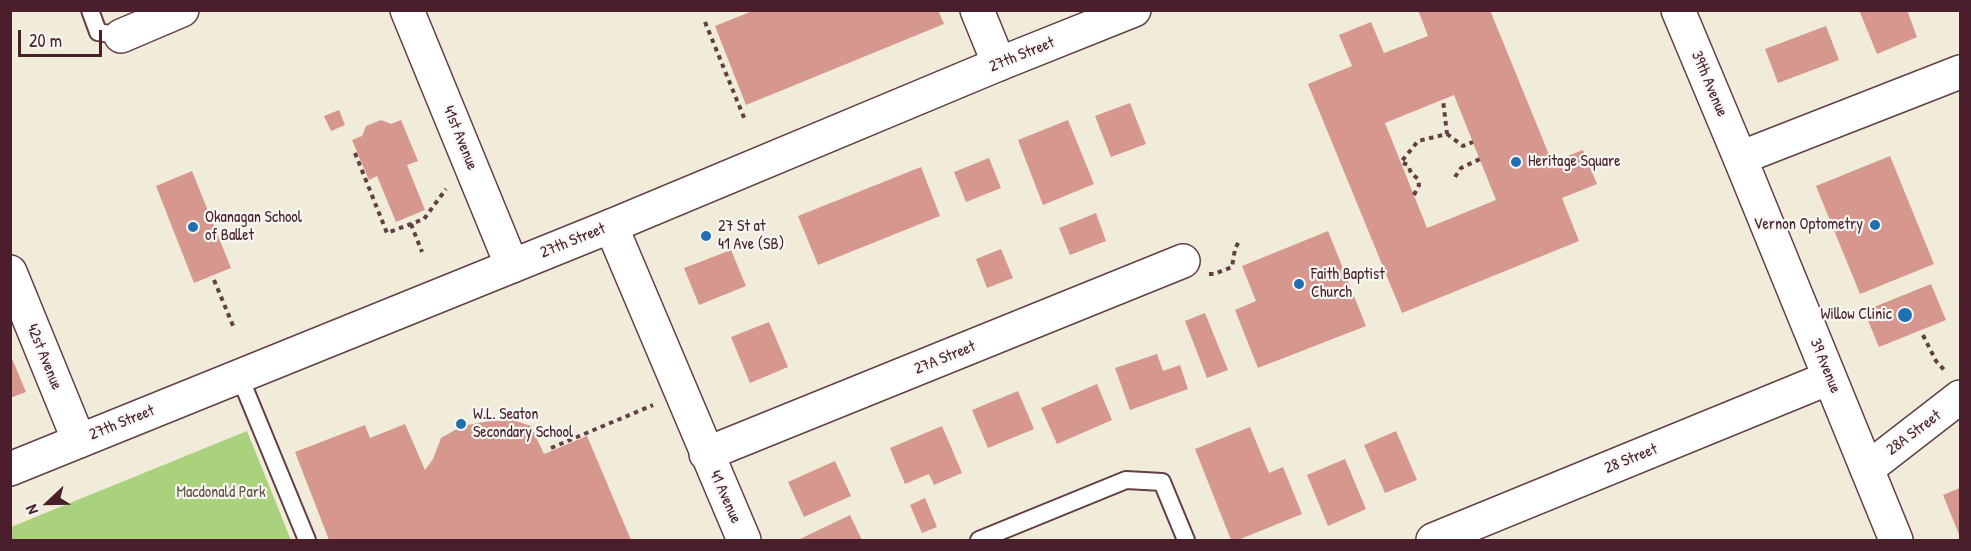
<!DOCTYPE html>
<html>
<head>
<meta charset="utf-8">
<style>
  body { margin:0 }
  #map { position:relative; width:1971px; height:551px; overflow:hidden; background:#f1ecda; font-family:"Patrick Hand",sans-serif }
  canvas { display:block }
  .frame { position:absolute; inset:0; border:12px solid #4a1f2b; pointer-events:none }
  .north { position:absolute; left:18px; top:473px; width:60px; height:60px; -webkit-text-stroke:4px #f6f6f2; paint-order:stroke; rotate:248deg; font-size:16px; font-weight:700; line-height:24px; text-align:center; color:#4a1f2b }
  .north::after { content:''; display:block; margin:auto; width:21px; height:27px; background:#4a1f2b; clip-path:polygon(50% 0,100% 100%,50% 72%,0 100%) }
  .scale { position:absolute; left:18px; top:30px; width:84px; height:27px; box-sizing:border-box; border:3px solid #4a1f2b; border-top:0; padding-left:8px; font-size:18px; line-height:21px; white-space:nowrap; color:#4a1f2b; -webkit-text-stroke:4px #f6f6f2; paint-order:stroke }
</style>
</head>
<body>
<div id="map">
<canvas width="1971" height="551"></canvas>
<div class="frame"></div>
<div class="north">N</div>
<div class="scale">20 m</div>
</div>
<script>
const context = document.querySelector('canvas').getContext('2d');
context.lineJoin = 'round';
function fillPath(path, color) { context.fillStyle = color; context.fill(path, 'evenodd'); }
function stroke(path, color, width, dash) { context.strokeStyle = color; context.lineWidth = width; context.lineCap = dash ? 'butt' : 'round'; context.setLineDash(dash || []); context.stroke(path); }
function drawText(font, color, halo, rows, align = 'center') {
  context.font = font + ' "Patrick Hand",sans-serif'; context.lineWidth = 4.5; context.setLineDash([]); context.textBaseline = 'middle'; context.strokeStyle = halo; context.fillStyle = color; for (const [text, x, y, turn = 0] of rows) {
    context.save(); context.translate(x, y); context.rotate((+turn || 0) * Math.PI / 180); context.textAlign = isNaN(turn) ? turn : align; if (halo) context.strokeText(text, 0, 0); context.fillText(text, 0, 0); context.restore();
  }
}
fillPath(new Path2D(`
  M247 431 291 540H11V527Z`), '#aad27d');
fillPath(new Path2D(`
  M755 10H938L944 24 746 105 715 26Z
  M1418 10H1490L1552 162 1583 150 1597 184 1562 198 1579 241 1402 313 1308 84 1352 66 1339 35 1371 22 1384 53 1428 36ZM1454 95 1496 200 1427 228 1385 123Z
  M1859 10H1907L1917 37 1877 54Z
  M1826 26 1839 60 1778 83 1765 49Z
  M1130 103 1146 144 1111 157 1095 116Z
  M339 110 345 125 331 131 324 116Z
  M381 120 391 124 401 120 418 161 407 165 425 210 396 222 377 176 369 180 352 140 362 136 366 126Z
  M1068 120 1094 184 1043 205 1018 140Z
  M1890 156 1934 264 1860 294 1816 186Z
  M989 158 1001 188 966 202 954 172Z
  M921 167 940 216 818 265 798 216Z
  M192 171 231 268 194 283 156 186Z
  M1096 213 1106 241 1070 255 1059 228Z
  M1328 231 1366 326 1258 368 1235 310 1256 301 1242 266Z
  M1001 249 1013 278 987 288 976 259Z
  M731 250 746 286 699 305 684 268Z
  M1931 284 1946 320 1879 347 1864 311Z
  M1205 313 1228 370 1207 378 1185 321Z
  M769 322 788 367 750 383 731 337Z
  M10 354 26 392 10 398Z
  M1157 354 1163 371 1180 365 1188 389 1130 410 1115 368Z
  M1097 384 1112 420 1057 444 1041 408Z
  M1018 391 1034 429 988 448 972 410Z
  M513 420 531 426 544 454 587 436 631 540H329L295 452 365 425 370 438 405 424 425 470 433 459 441 438 462 426 490 421Z
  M942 426 962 473 934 485 929 474 905 484 890 448Z
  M1250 427 1269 473 1283 467 1302 514 1238 540H1231L1195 449Z
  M1396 431 1417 480 1385 493 1364 445Z
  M1345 459 1366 509 1328 526 1307 475Z
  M835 461 851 496 804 517 788 482Z
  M1960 488V537L1943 495Z
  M925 498 937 527 922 533 910 505Z
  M850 515 862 540H801L800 539Z`), '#d6978f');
const service = new Path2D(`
  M90 10 98 32 121 36
  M239 375 307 540
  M979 540 1126 480 1162 482 1186 540`);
const minor = new Path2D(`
  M407 10 512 266
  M977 10 999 64
  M121 36 182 10
  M1740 158 1960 72
  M611 226 744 540
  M10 272 79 441
  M706 454 1183 261
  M1867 469 1960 397
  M1433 540 1829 378`);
const tertiary = new Path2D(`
  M1678 10 1740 158 1896 540`);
const secondary = new Path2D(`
  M10 469 611 226 999 64 1134 10`);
stroke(service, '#633e45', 20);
stroke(minor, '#633e45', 36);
stroke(tertiary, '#633e45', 36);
stroke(secondary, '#633e45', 36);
stroke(new Path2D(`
  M705 22 745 120
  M1447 134 1463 146 1473 142
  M355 153 387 233 424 219 446 189
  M1455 177 1461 168 1480 159
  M1414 195 1419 185 1418 179 1411 173 1408 165 1401 162 1418 141 1447 134 1443 100
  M411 224 422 252
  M1209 274H1214L1232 267 1235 249 1240 239
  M214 280 234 328
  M1923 335 1936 361 1946 372
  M551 448 653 405`), '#633e45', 4, [4.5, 4.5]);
stroke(service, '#fff', 16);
stroke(minor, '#fff', 33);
stroke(tertiary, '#fff', 33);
stroke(secondary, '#fff', 33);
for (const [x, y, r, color] of [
  [1516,162,6,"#1f6fb2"],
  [1875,225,6,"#1f6fb2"],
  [193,227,6,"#1f6fb2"],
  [706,236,6,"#1f6fb2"],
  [1299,284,6,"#1f6fb2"],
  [1905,315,8,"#1f6fb2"],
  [461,424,6,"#1f6fb2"]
]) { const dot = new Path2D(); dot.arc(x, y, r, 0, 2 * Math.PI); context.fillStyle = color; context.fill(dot); stroke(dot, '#f6f6f2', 2); }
drawText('16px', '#4a1f2b', '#f6f6f2', [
  ["27th Street",1022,55,-22],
  ["39th Avenue",1709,84,67],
  ["41st Avenue",460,138,68],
  ["27th Street",573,241,-22],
  ["42st Avenue",44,357,68],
  ["27A Street",945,358,-22],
  ["39 Avenue",1825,366,68],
  ["27th Street",122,423,-22],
  ["28A Street",1914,433,-37],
  ["28 Street",1631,459,-22],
  ["41 Avenue",725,497,66]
]);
drawText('16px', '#4a1f2b', '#f6f6f2', [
  ["Heritage Square",1528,162],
  ["Okanagan School",205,218],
  ["of Ballet",205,236],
  ["Vernon Optometry",1863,225,"right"],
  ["27 St at",718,227],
  ["41 Ave (SB)",718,245],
  ["Faith Baptist",1311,275],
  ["Church",1311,293],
  ["Willow Clinic",1892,315,"right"],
  ["W.L. Seaton",473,415],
  ["Secondary School",473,433]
], 'left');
drawText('16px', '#675544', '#f6f6f2', [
  ["Macdonald Park",221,493]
]);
</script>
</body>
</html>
